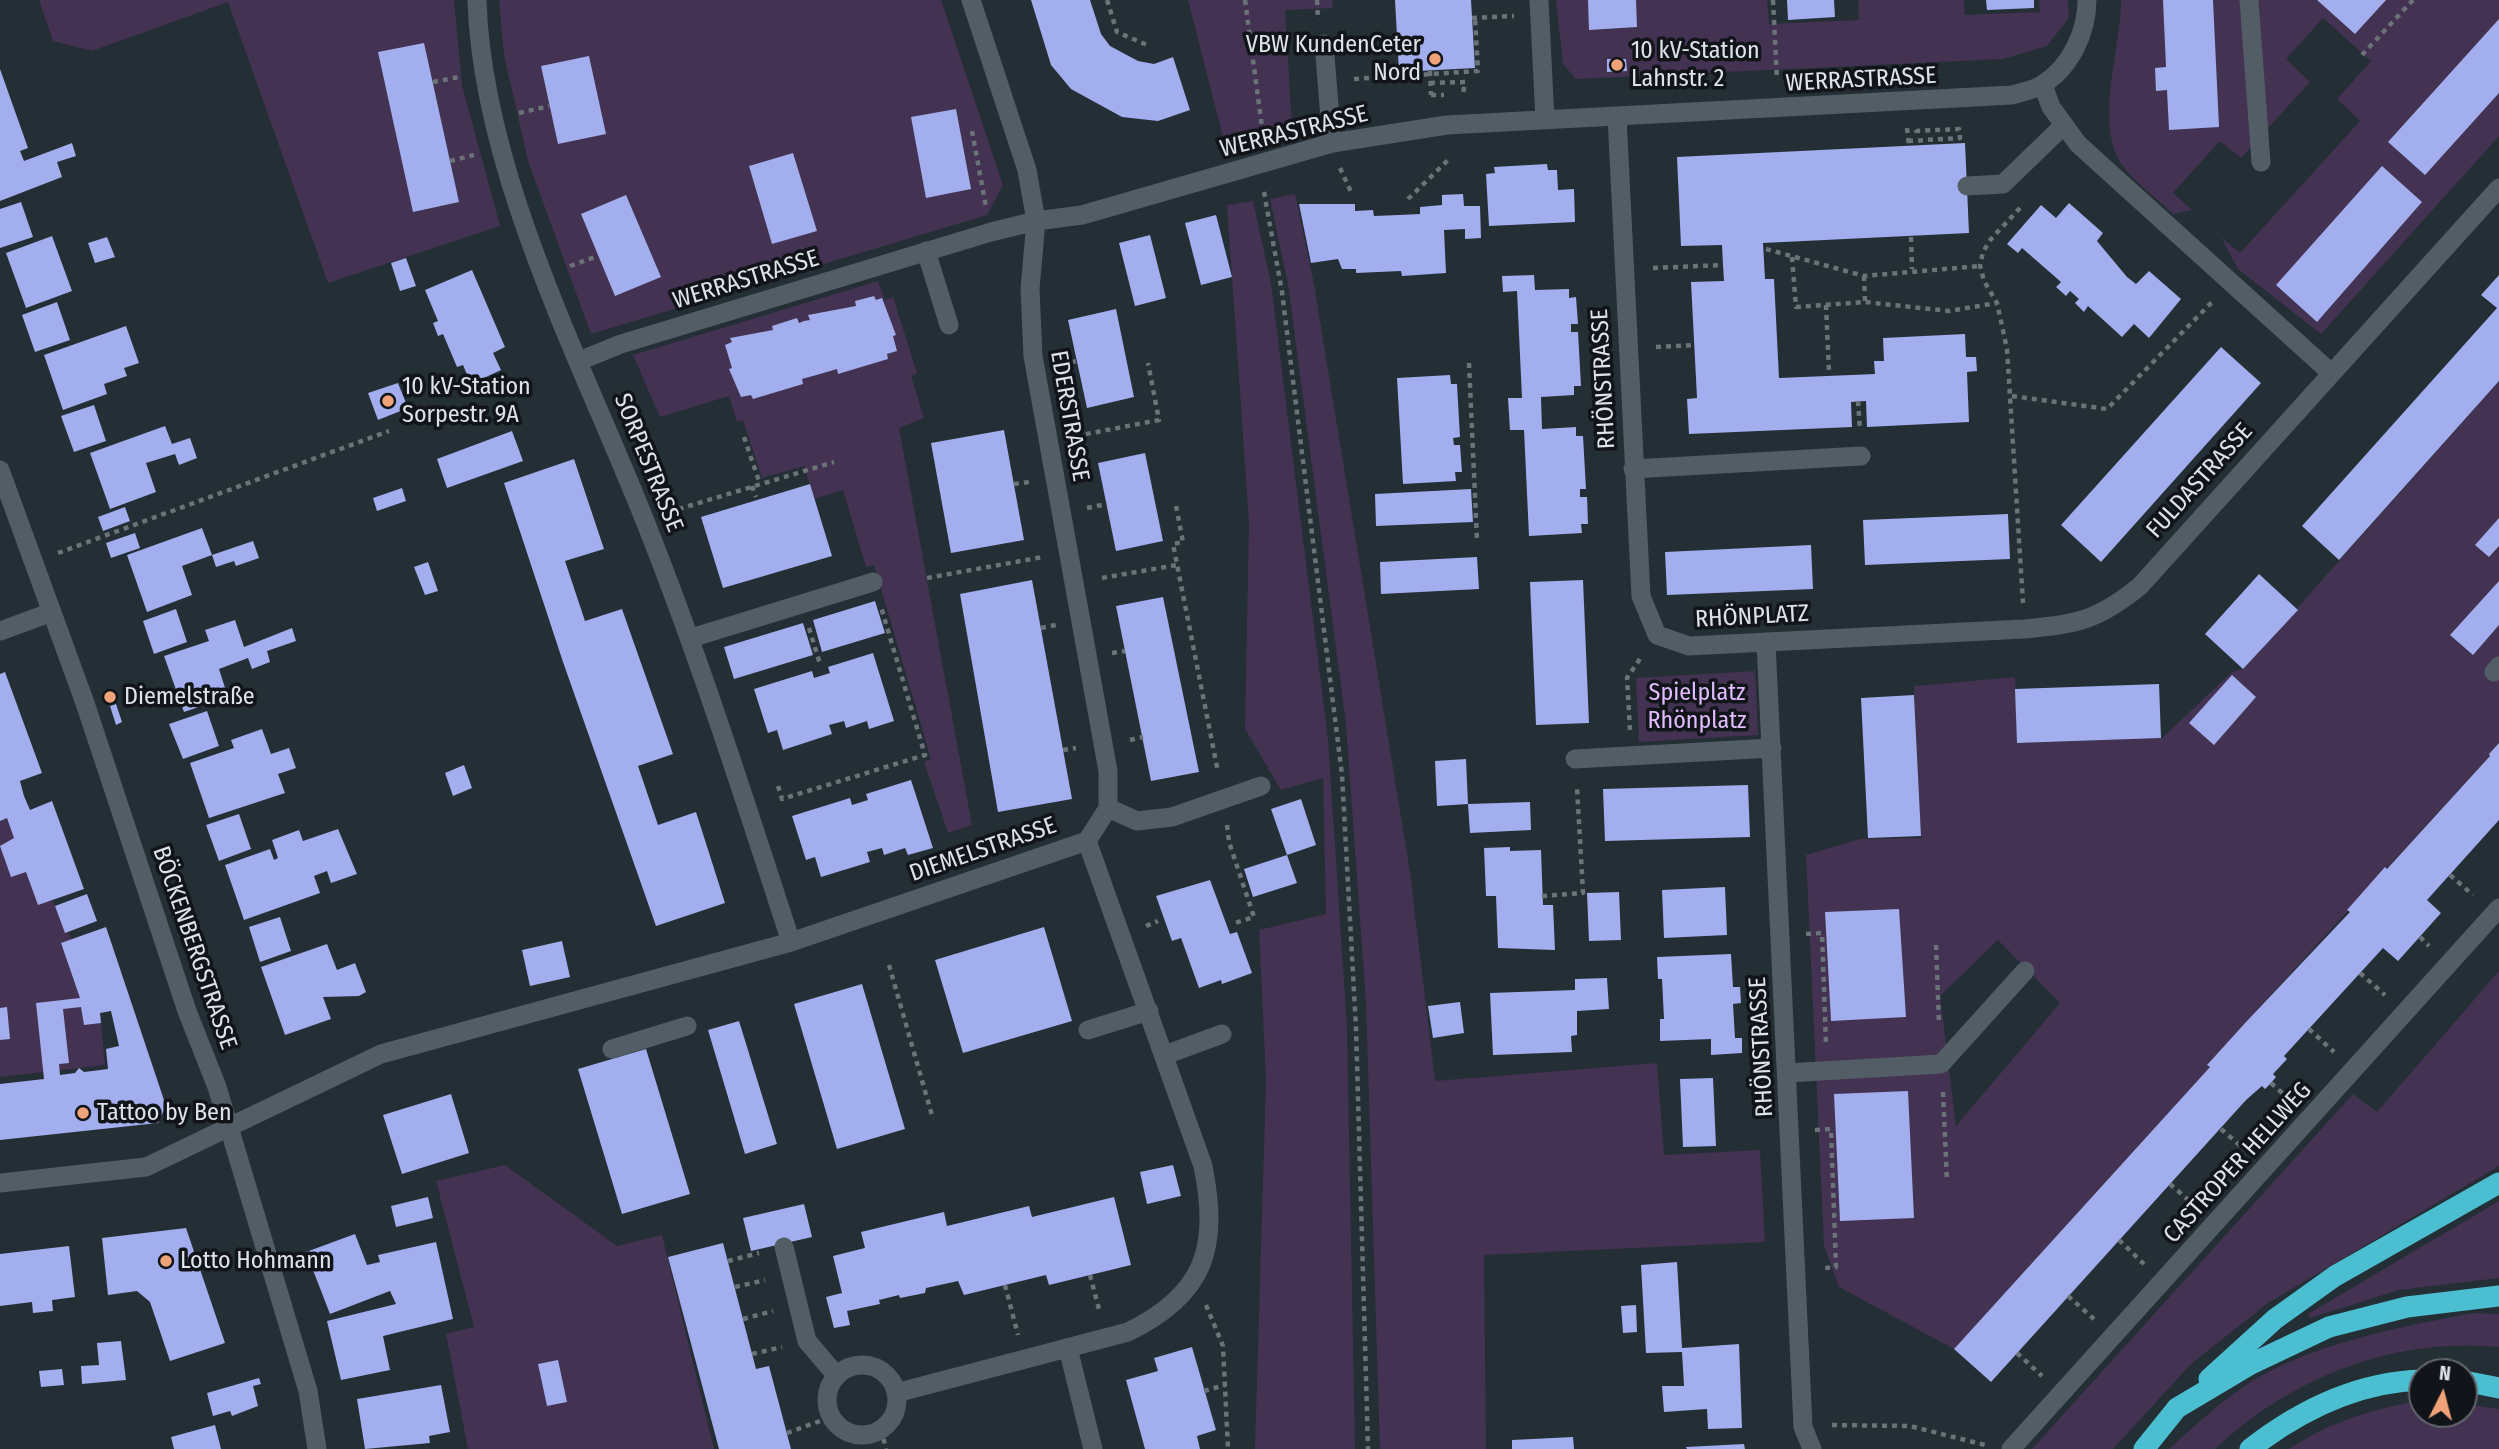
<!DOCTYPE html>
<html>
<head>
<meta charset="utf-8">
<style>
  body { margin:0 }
  #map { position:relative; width:2499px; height:1449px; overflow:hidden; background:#242e35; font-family:"Fira Sans Condensed",sans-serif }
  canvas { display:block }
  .north { position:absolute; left:2408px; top:1358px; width:70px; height:70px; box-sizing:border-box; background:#111519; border:2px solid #63676c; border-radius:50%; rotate:6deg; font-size:19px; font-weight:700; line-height:28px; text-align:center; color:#dde3e8 }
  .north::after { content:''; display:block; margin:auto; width:24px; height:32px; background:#f0a279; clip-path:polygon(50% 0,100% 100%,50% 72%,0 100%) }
</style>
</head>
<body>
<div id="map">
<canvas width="2499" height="1449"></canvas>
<div class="north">N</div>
</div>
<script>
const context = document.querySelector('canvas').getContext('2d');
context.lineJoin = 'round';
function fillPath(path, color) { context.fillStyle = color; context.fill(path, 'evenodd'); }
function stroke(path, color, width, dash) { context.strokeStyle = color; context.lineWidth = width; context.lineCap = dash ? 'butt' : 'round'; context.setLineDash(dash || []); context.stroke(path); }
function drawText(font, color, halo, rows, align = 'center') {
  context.font = font + ' "Fira Sans Condensed",sans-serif'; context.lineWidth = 7; context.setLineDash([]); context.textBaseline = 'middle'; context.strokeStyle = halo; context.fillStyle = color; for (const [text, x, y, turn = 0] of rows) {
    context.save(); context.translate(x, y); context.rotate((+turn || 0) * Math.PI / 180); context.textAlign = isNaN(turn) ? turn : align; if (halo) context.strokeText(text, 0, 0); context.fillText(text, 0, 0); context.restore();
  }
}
fillPath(new Path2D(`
  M39 0H454L462 85 500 226 328 283 228 2 92 51 53 41Z
  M499 0H941L1003 185 987 215 591 334 528 161 504 55Z
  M1188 0H1332L1333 8 1285 10 1292 127 1224 141Z
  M1556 0H1767L1769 24 1859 20 1858 0H1964L1965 15 2040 12 2039 0H2068L2069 18 2047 46 2003 59 1576 79 1563 64Z
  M2121 0H2499V136L2321 334 2238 269 2221 237 2240 253 2360 121 2337 99 2371 61 2323 18 2286 59 2310 82 2241 158 2220 141 2173 193 2192 210 2173 214C2158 199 2139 186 2126 170 2091 129 2122 46 2121 0Z
  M1295 194 1314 284 1410 872 1435 1081 1657 1063 1664 1155 1760 1150 1765 1242 1484 1255 1486 1449H1380L1366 1003 1346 724 1288 284 1270 199Z
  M1253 201 1271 283 1328 739 1347 1028 1355 1449H1255L1266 1080 1259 930 1326 914 1323 778 1281 790 1245 729 1249 522 1227 205Z
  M878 281 885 300 893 297 917 373 911 376 924 418 899 428 972 825 948 833 924 762 931 759 874 565 866 567 843 490 814 499 804 466 762 478 743 420 737 422 729 396 660 417 633 355Z
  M2499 381V743L2490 756 2246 1022 2208 1064 2210 1067 1954 1349 1839 1287 1824 1246 1806 855 1860 839 1921 838 1914 686 2015 677 2018 743 2162 738 2232 672 2243 669ZM1998 940 2060 1003 1956 1126 1940 996Z
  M1755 671 1758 735 1639 742 1636 678Z
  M0 797 98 991 105 1065 0 1077Z
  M2499 971V1166L2268 1303 2191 1364 2113 1449H2032L2353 1094 2377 1112Z
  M505 1165 617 1246 662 1235 714 1449H468L446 1334 474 1327 436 1181Z
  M2499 1201V1278L2399 1290 2310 1318 2308 1314Z
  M2474 1313 2499 1314V1347C2394 1337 2291 1377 2215 1449H2169C2191 1429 2215 1407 2239 1390 2299 1346 2402 1326 2474 1313Z
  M2422 1400V1414H2464V1404L2499 1409V1449H2289C2334 1420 2370 1410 2422 1400Z`), '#433251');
fillPath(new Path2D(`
  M1031 0H1090L1101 34 1110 46 1138 61 1154 64 1173 57 1190 110 1158 121 1122 117 1071 89 1051 65Z
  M1395 0H1471L1475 68 1399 72Z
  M1588 0H1636L1637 27 1589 30Z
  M1787 0H1834L1835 17 1788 20Z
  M1986 0H2034V8L1987 10Z
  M2163 0H2213L2219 127 2169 130 2167 90 2156 91 2155 68 2166 67Z
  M2317 0H2386L2355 34Z
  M2499 19V93L2425 175 2388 142Z
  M424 43 459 202 413 212 378 52Z
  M589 56 606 134 558 144 541 66Z
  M1607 59H1626L1627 71 1607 72Z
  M0 69 28 148 20 151 24 161 72 143 76 156 57 162 62 177 0 201Z
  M956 109 971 189 926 198 911 117Z
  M1965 143 1969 233 1763 243 1765 279H1774L1779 378 1875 374 1874 361H1884L1883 338 1965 334 1966 357H1976L1977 371 1967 372 1969 422 1867 427 1866 401 1851 402 1852 427 1689 434 1687 399 1697 398 1691 282 1724 281 1723 265 1722 245 1681 246 1677 157Z
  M793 153 817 231 772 244 749 166Z
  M1547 164 1548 170H1557L1558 190 1574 189 1575 222 1489 226 1486 174 1495 173 1494 167Z
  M2382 166 2422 202 2317 322 2276 285Z
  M1463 194 1464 206H1480L1481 238 1465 239V229L1444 230 1446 273 1402 276 1401 271 1356 273V269H1342L1338 259 1311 263 1299 204H1355V211L1373 210 1374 216 1399 215 1420 214V207L1442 205V195Z
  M626 195 661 277 615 296 581 214Z
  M21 202 33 237 0 248V209Z
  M2069 203 2103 233 2097 241 2127 277 2136 284 2149 271 2181 299 2149 338 2134 324 2122 337 2088 306 2084 312 2075 303 2079 299 2070 291 2066 296 2056 287 2061 282 2022 248 2018 253 2007 244 2041 205 2056 218Z
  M1216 215 1232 277 1201 285 1185 223Z
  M1150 235 1166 298 1135 306 1119 243Z
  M52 236 72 291 26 308 6 253Z
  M107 237 115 257 95 263 88 243Z
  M406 258 416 286 400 291 391 263Z
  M472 270 505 347 493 353 501 370 471 384 463 365 457 367 443 334 438 336 433 323 438 321 425 290Z
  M1534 275 1535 290 1569 289V298L1576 297 1578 324H1571V332H1578L1581 386H1574V395L1541 397 1542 429 1576 427V436H1583L1586 489H1580V497H1587L1588 524H1581L1582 533 1529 536 1524 430H1510L1508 398H1522L1517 291 1503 292 1502 276Z
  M2499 275V381L2339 560 2302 526 2497 308 2481 295Z
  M874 296 876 300 882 298 896 335 893 336 897 351 887 354 888 359 838 374 837 369 820 374 802 379 803 384 753 399 751 395 741 397 729 369 732 368 725 345 732 342 730 338 773 330 772 326 797 318 799 323 804 321 810 320 808 315 856 306 855 301Z
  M57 302 70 340 35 352 22 315Z
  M1116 309 1134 397 1087 408 1068 320Z
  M126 326 139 363 124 368 127 376 104 384 107 394 63 410 44 355Z
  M2221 347 2261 383 2101 562 2061 525Z
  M1450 375 1451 384H1457L1460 437 1453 438 1454 445H1460L1462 472H1455L1456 481 1403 484 1397 378Z
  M398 383 408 408 378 420 368 393Z
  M94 405 106 441 74 452 61 416Z
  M165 426 172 444 190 438 197 458 179 465 175 454 146 463 156 492 110 509 90 453Z
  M1004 430 1024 540 951 553 931 443Z
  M512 431 523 461 447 488 437 459Z
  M1145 453 1163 541 1116 551 1098 463Z
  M574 459 604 549 565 561 585 621 622 609 673 754 638 766 658 825 696 812 725 903 656 926 563 662 504 483Z
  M810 484 832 556 723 588 701 517Z
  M402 488 406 501 377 511 373 498Z
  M1471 489 1473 522 1376 526 1375 494Z
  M125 507 130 521 103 531 98 517Z
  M2008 514 2010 559 1865 565 1863 520Z
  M2499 518V546L2489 557 2475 545Z
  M202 528 212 555 253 541 259 558 236 566 234 561 216 567 212 555 182 566 192 595 147 612 127 555Z
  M135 533 140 548 111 558 106 543Z
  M1811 545 1813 589 1667 595 1665 552Z
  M1477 557 1479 589 1381 594 1380 562Z
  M428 562 438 591 425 595 414 567Z
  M2259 574 2298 610 2243 669 2205 634Z
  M1032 580 1072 799 998 812 960 594Z
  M1583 580 1589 723 1536 725 1530 582Z
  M2499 581V625L2473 655 2450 635Z
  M1163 597 1199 772 1151 781 1116 606Z
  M875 601 885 633 822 652 813 620Z
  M176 609 187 642 154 654 143 621Z
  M235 620 244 647 292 628 296 641 267 651 270 662 252 669 248 658 219 669 228 697 184 712 164 656 209 641 205 630Z
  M803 623 813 655 734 679 724 647Z
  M873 653 894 721 869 729 867 721 846 728 844 721 829 725 832 734 783 750 777 730 768 733 754 689 812 671 814 678 830 673 828 667Z
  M5 672 42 773 20 781 24 796 30 810 52 801 84 889 38 905 26 872 11 877 0 846 14 838 7 818 0 821V674Z
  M2232 675 2256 697 2214 745 2189 723Z
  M2159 684 2161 738 2017 743 2015 689Z
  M1914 695 1921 836 1868 838 1861 698Z
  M116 704 122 722 116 725 110 706Z
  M207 711 219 746 183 759 169 724Z
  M262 729 271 754 289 748 296 768 278 774 285 793 209 818 190 763 234 748 231 740Z
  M2499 743V820L2427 900 2441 913 2398 961 2383 948 2284 1056 2287 1059 2273 1074 2276 1077 2271 1083 2265 1089 2262 1086 2246 1100 1991 1382 1954 1349 2210 1067 2207 1065 2246 1022 2350 912 2347 910 2385 867 2387 869 2490 756 2489 754Z
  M1466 759 1468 804 1530 802 1531 830 1470 833 1468 804 1437 806 1435 761Z
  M464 765 472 788 453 796 445 773Z
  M911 780 933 848 908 855 905 848 884 855 882 848 867 852 870 862 821 877 815 857 806 860 792 816 850 798 852 805 868 800 866 794Z
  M1748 785 1750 837 1605 841 1603 789Z
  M1301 799 1316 845 1287 855 1297 883 1253 897 1244 869 1287 855 1271 809Z
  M239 814 251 849 219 861 206 825Z
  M338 829 357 874 331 883 327 871 314 876 320 893 244 920 225 865 270 849 274 860 278 858 272 840 299 830 303 841Z
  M1510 847V851L1541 850 1543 905H1553L1555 950 1498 948 1496 896H1486L1484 848Z
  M1210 880 1230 934 1237 932 1252 973 1222 984 1221 980 1199 988 1181 938 1172 941 1156 896Z
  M1725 887 1727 935 1664 938 1662 890Z
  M1619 892 1621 940 1589 941 1587 893Z
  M87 894 97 921 65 933 55 906Z
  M1899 909 1906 1017 1831 1021 1825 912Z
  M280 917 291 951 260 962 249 927Z
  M106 927 166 1106 158 1123 0 1140V1084L44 1079 36 1003 80 998 61 943ZM81 1007 84 1025 101 1023 100 1013 111 1011 119 1046 106 1049 108 1069 84 1072 79 1068 75 1073 60 1075 59 1064 69 1063 63 1009Z
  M1044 927 1072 1021 963 1053 935 960Z
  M562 941 570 977 530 986 522 950Z
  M327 944 337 970 355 963 366 992 359 996 323 997 331 1019 285 1035 261 967Z
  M1731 954 1733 987H1740L1741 1003 1733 1004 1735 1038H1742V1053L1711 1055V1039L1660 1041V1019H1664L1662 979H1658L1657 957Z
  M1607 978 1609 1009 1577 1011V1035L1571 1036 1572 1052 1493 1055 1490 993 1575 990V979Z
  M862 984 905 1129 837 1149 794 1004Z
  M1460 1002 1464 1033 1433 1038 1428 1006Z
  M7 1007 10 1039 0 1040V1008Z
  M739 1021 777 1144 745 1154 708 1030Z
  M646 1049 690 1194 622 1214 578 1069Z
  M1713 1078 1716 1146 1683 1147 1680 1079Z
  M1908 1091 1914 1218 1840 1221 1834 1094Z
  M451 1094 469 1153 402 1174 383 1115Z
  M1173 1165 1181 1196 1147 1204 1140 1172Z
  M428 1197 433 1218 396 1227 391 1206Z
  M1114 1197 1131 1265 1049 1285 1046 1275 964 1295 958 1281 926 1288 925 1293 900 1298 899 1295 879 1300 880 1304 847 1311 850 1325 834 1328 826 1297 842 1293 833 1256 865 1248 861 1232 944 1212 947 1226 1029 1206 1032 1217Z
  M804 1204 812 1237 751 1251 743 1218Z
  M186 1228 225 1343 170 1361 150 1302 137 1291 108 1295 102 1238Z
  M355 1234 367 1265 380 1262 378 1255 436 1242 453 1319 383 1336 390 1370 341 1380 327 1321 396 1304 390 1291 330 1314 306 1252Z
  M723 1243 756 1369 769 1366 791 1449H719L668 1257Z
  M69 1246 75 1297 52 1300 53 1311 33 1313 32 1302 0 1306V1254Z
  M1677 1262 1682 1348 1739 1344 1742 1428 1708 1429 1707 1409 1664 1412 1662 1386H1684L1682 1352 1646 1353 1641 1265Z
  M1636 1305 1637 1332 1623 1333 1621 1306Z
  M121 1341 126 1380 82 1384 81 1366 99 1365 97 1343Z
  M1192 1347 1216 1430 1197 1436 1200 1449H1145L1126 1380 1158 1371 1154 1358Z
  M558 1360 567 1402 547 1406 538 1364Z
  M62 1369 64 1385 41 1387 39 1371Z
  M259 1378 261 1384 253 1386 258 1406 232 1416 230 1411 213 1416 207 1393Z
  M441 1385 450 1432 429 1436 430 1443 365 1449 357 1399Z
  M215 1425 221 1449H174L171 1437Z
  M1573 1437 1574 1449H1512V1440Z
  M1744 1444 1745 1449H1687L1686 1447Z`), '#a2aeed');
stroke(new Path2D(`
  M1107 0 1117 32 1147 45
  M1245 0 1263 135
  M1317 0 1318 20
  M1773 0 1777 80
  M1472 18 1514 16
  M2362 55 2413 0
  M1430 71 1431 95
  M1354 79 1478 71 1475 18
  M433 82 459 77
  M1430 83 1465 82 1463 94
  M1431 95H1444
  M519 113 549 106
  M1907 128 1909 145
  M972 131 986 207
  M1908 141 1960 138 1959 129 1916 131V127
  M450 161 474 155
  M1340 168 1352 194
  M1264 192 1282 292 1342 775 1356 1028 1368 1449
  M1408 199 1449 159
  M2020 208 1991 239 1983 252 1980 266 1984 281 1997 303 2007 349 2023 603
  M1911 237 1912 269
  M1766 249 1864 276 1980 266
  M1792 257 1796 307 1865 302 1949 311 1997 303
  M570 266 598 256
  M1653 268 1723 265
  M1864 276 1865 302
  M1826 305 1829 372
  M1656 347 1694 345
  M1469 363 1477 540
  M1061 364 1077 361
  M2012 396 2107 409 2213 301
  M1858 401 1860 430
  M1076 436 1159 420 1148 363
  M744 437 760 484
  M1014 484 1030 482
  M752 486 756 497
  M1176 506 1183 542 1173 544 1218 772
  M1087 508 1107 504
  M669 512 834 462
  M58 553 389 431
  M927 578 1043 557
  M1102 578 1177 565
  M809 628 820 664
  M1041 628 1056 625
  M1112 653 1125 651
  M1630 730 1627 678 1642 656
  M1130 740 1143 737
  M1063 750 1076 748
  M778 786 782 799 925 755 881 607
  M1227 825 1229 842 1254 917 1232 924
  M2450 875 2473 895
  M1542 896 1583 893 1577 787
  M1146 926 1158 921
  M1806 934 1822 933 1826 1045
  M2420 937 2429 946
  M1936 945 1939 1023
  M889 965 933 1119
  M2360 973 2385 995
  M2309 1029 2334 1052
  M2271 1083 2289 1099
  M1943 1092 1947 1182
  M2221 1129 2244 1149
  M1815 1130 1831 1129 1836 1267 1824 1268
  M2170 1184 2193 1204
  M2119 1240 2144 1264
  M728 1261 759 1253
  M1090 1275 1100 1313
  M1005 1285 1018 1335
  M735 1287 765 1280
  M2068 1296 2094 1319
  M1206 1305 1223 1346 1228 1449
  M743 1319 773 1311
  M2017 1353 2042 1376
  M752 1354 782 1347
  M1204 1391 1225 1385
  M1832 1425 1910 1426 1985 1445
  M881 1429 886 1449
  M787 1433 831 1417`), '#6b7379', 4.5, [5, 5]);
stroke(new Path2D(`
  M2249 0 2261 162
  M1324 44 1332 143
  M1967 186 2003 184 2064 125
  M926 251 949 325
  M1633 469 1861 456
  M691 638 873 582
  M2494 672 2499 666
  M1108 808 1137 821 1172 817 1261 786
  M1088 1030 1149 1011
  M612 1049 687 1026
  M1165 1055 1222 1034
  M1787 1073 1941 1064 2025 971
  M784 1247 807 1341 836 1375
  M1068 1348 1093 1449`), '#535d66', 19);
stroke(new Path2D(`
  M477 0C482 173 582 362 645 521 700 659 745 801 791 942
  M971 0 1027 170 1036 221 1030 289 1033 356 1108 771V808L1087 841
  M1539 0 1545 120
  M2043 85 2051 107 2078 144 2330 372
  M1617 117 1641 596 1657 635 1689 646 2024 629C2077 624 2097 621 2140 586L2499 188
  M579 361 621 344 991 232 1036 221 1082 215 1332 143 1447 125 2012 95C2022 92 2035 90 2043 84 2071 67 2087 31 2087 0
  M0 470 85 703 187 1011 217 1087 308 1391 317 1449
  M0 631 52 612
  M1766 642 1803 1427 1812 1449
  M1575 759 1772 748
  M0 1183 146 1167 381 1054 791 942 1087 841
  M827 1400a35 35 0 1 1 70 0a35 35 0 1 1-70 0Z
  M896 1393 1128 1332C1206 1294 1219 1247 1203 1166L1087 841
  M2011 1449 2499 908`), '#535d66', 19);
stroke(new Path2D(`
  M2209 1379 2275 1319 2335 1276 2499 1183
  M2464 1381 2499 1388
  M2144 1449 2177 1408 2251 1364 2329 1327 2407 1307 2499 1296
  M2250 1449C2300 1410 2357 1382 2422 1380`), '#4bbfd1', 21);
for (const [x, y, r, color] of [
  [1435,59,7,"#f0a279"],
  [1617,65,7,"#f0a279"],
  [388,401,7,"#f0a279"],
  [110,697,7,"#f0a279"],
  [83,1113,7,"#f0a279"],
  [166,1261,7,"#f0a279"]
]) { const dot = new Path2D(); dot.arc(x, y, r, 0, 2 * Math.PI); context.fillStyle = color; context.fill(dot); stroke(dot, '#111519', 2.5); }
drawText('24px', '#dde3e8', '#111519', [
  ["VBW KundenCeter",1421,45,"right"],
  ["Nord",1421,73,"right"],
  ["10 kV-Station",1631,51],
  ["Lahnstr. 2",1631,79],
  ["10 kV-Station",402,387],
  ["Sorpestr. 9A",402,415],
  ["Diemelstraße",124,697],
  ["Tattoo by Ben",97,1113],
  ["Lotto Hohmann",180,1261]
], 'left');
drawText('24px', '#dde3e8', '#111519', [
  ["WERRASTRASSE",1861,80,-3],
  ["WERRASTRASSE",1294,132,-14],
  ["WERRASTRASSE",746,280,-17],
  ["RHÖNSTRASSE",1604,379,-93],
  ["EDERSTRASSE",1069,416,80],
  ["SORPESTRASSE",648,463,68],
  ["FULDASTRASSE",2200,481,-48],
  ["RHÖNPLATZ",1752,617,-3],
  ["DIEMELSTRASSE",983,850,-19],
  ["BÖCKENBERGSTRASSE",194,948,71],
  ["RHÖNSTRASSE",1762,1047,-93],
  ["CASTROPER HELLWEG",2238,1163,-48]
]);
drawText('24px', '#e0bcfe', '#111519', [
  ["Spielplatz",1697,693],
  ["Rhönplatz",1697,721]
]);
</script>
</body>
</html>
